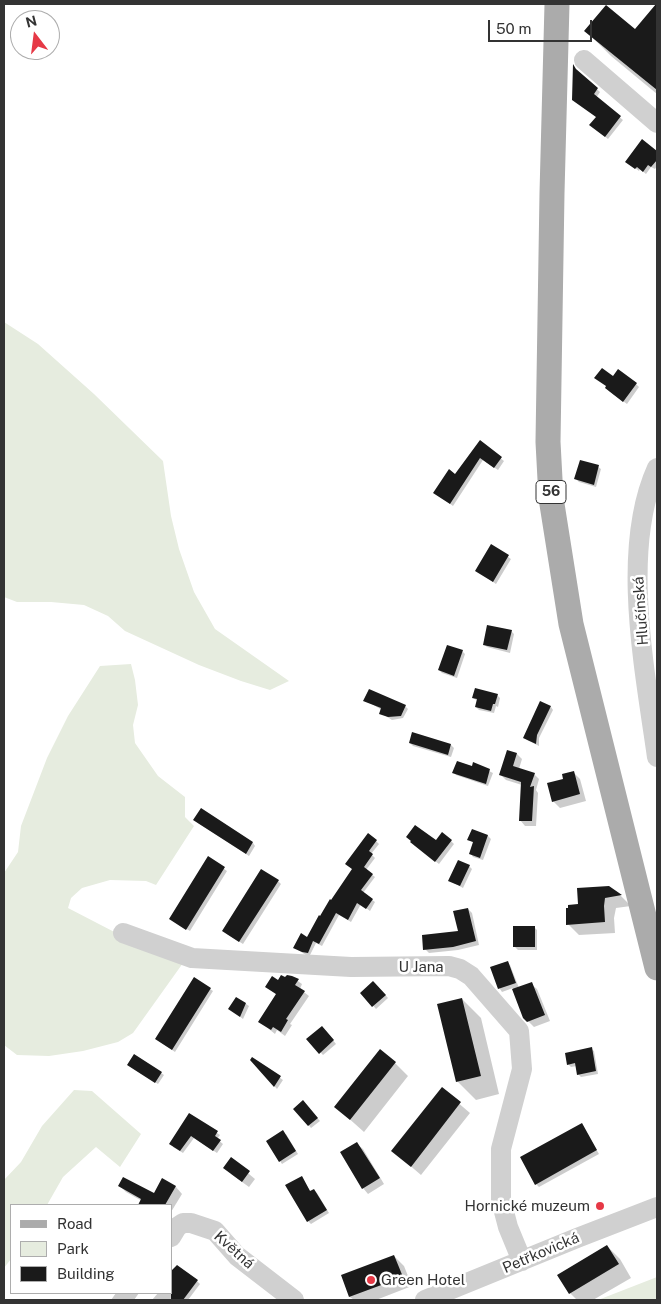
<!DOCTYPE html>
<html>
<head>
<meta charset="utf-8">
<style>
  body { margin:0 }
  #map { position:relative; width:661px; height:1304px; overflow:hidden; background:#fff; font-family:"Public Sans",sans-serif }
  canvas { display:block }
  .frame { position:absolute; inset:0; border:5px solid #333; pointer-events:none }
  .legend { position:absolute; left:10px; top:1204px; width:162px; height:90px; box-sizing:border-box; background:#fff; border:1px solid #adadad; margin:0; padding:6px 9px; list-style:none; font-size:15px; color:#333 }
  .legend li { display:flex; align-items:center; gap:10px; height:25px }
  .legend b { width:25px; border:1px solid #adadad }
  .north { position:absolute; left:10px; top:10px; width:50px; height:50px; box-sizing:border-box; background:#fff; border:1px solid #adadad; border-radius:50%; rotate:345deg; font-size:14px; font-weight:700; line-height:20px; text-align:center; color:#333 }
  .north::after { content:''; display:block; margin:auto; width:18px; height:22px; background:#e63946; clip-path:polygon(50% 0,100% 100%,50% 72%,0 100%) }
  .scale { position:absolute; left:488px; top:20px; width:104px; height:22px; box-sizing:border-box; border:2px solid #333; border-top:0; padding-left:6px; font-size:15px; line-height:18px; white-space:nowrap; color:#333; -webkit-text-stroke:4px #fff; paint-order:stroke }
</style>
</head>
<body>
<div id="map">
<canvas width="661" height="1304"></canvas>
<div class="frame"></div>
<ul class="legend">
<li><b style="height:6px;background:#ababab"></b>Road</li>
<li><b style="height:14px;background:#e6ecdf"></b>Park</li>
<li><b style="height:14px;background:#1a1a1a"></b>Building</li>
</ul>
<div class="north">N</div>
<div class="scale">50 m</div>
</div>
<script>
const context = document.querySelector('canvas').getContext('2d');
context.lineJoin = 'round';
function fillPath(path, color) { context.fillStyle = color; context.fill(path, 'evenodd'); }
function stroke(path, color, width, dash) { context.strokeStyle = color; context.lineWidth = width; context.lineCap = dash ? 'butt' : 'round'; context.setLineDash(dash || []); context.stroke(path); }
function drawText(font, color, halo, rows, align = 'center') {
  context.font = font + ' "Public Sans",sans-serif'; context.lineWidth = 5; context.setLineDash([]); context.textBaseline = 'middle'; context.strokeStyle = halo; context.fillStyle = color; for (const [text, x, y, turn = 0] of rows) {
    context.save(); context.translate(x, y); context.rotate((+turn || 0) * Math.PI / 180); context.textAlign = isNaN(turn) ? turn : align; if (halo) context.strokeText(text, 0, 0); context.fillText(text, 0, 0); context.restore();
  }
}
fillPath(new Path2D(`
  M4 322 38 344 94 394 163 461 171 516 179 549 194 592 215 629 289 681 270 690 241 681 199 665 125 631 108 616 84 605 51 602H17L4 597Z
  M131 664 135 680 138 705 133 725 135 743 158 776 185 797V817L194 826 156 885 146 881 110 880 82 888 71 898 68 908 124 937 183 963 133 1033 118 1042 83 1051 49 1056 17 1055 4 1045V873L18 852 21 826 47 758 68 716 100 666Z
  M74 1090 92 1091 141 1134 120 1167 96 1147 63 1177 47 1205H11V1259L4 1268V1180L21 1162 42 1126Z
  M657 1277V1300H598Z`), '#e6ecdf');
fillPath(new Path2D(`
  M657 5V94L611 56 586 31H636Z
  M578 72 600 92 596 98 623 120 608 139 594 128 597 117Z
  M642 141 657 153V166L655 169 651 167 646 174 640 169 639 171 630 164Z
  M613 378 636 384 639 387 627 404 609 391Z
  M480 442 504 461 498 470 483 460 453 506 438 495 456 475Z
  M598 467 601 469 596 487 579 482 576 479Z
  M492 546 511 559 496 584 477 571Z
  M511 631 514 634 510 653 487 647 484 644Z
  M462 651 465 654 457 678 442 673 439 670Z
  M497 695 500 698 498 707 496 706 494 713 479 710 476 707 478 701 473 698Z
  M365 700 405 706 408 709 403 718 392 720 381 713 382 710Z
  M551 707 553 710 539 738V746L527 740 524 737Z
  M410 743 451 745 454 748 451 757 413 746Z
  M508 752 517 754 522 759 519 769 534 774 539 779 536 790 538 793 536 826H525L520 820 522 785 506 780 500 774Z
  M474 764 493 773 488 786 456 775 454 772 472 768Z
  M574 773 580 779 586 801 560 808 553 801 564 780Z
  M201 810 253 843 255 846 249 856 198 823Z
  M472 831 488 836 491 839 483 860 473 857 471 854 474 843 468 839Z
  M376 841 379 844 371 854 375 858 366 870 375 877 363 893 375 902 370 911 361 904 351 922 339 915 322 946 316 943 310 955H306L298 950 295 948 307 938 320 918Z
  M436 841H451L454 844 439 864 414 845Z
  M208 858 227 871 190 931 173 921Z
  M469 866 472 869 463 888 450 881Z
  M278 881 281 884 243 944 227 934Z
  M608 888 621 896 631 906 616 908 614 918 615 933 579 935 568 924 580 905Z
  M468 909 472 913 479 945 458 950 429 953 425 949 459 932Z
  M534 927 537 930V950H518L515 947Z
  M507 962 510 965 519 988 531 984 537 989 550 1021 534 1027 524 1017 513 988 502 992 500 989 492 968Z
  M292 977 302 984 300 989 309 996 290 1024 292 1025 285 1036 277 1030 275 1034 259 1021 277 995 267 987Z
  M374 982 388 998 376 1009 362 993Z
  M210 989 213 991 175 1052 159 1041Z
  M462 999 481 1018 499 1094 476 1100 457 1081Z
  M246 1004 249 1006 243 1019 230 1009Z
  M325 1030 336 1044 323 1055 308 1039Z
  M591 1049 594 1051 598 1074 581 1077 578 1074 577 1066 571 1067 568 1064Z
  M253 1059 283 1080 277 1089 252 1060Z
  M395 1063 408 1076 364 1132 336 1107Z
  M131 1067 161 1073 164 1075 158 1084Z
  M442 1089 470 1113 421 1175 393 1151Z
  M306 1105 320 1121 311 1128 295 1109Z
  M190 1115 220 1135 217 1139 223 1144 217 1153 194 1138 183 1153 173 1147Z
  M582 1125 599 1154 539 1187 536 1184Z
  M286 1134 298 1154 282 1164 280 1161Z
  M357 1144 363 1149 384 1184 368 1194 363 1188Z
  M231 1159 255 1179 249 1187 231 1174Z
  M301 1177 311 1192 314 1190 317 1193 329 1213 311 1224 308 1221Z
  M163 1180 176 1187 182 1194 171 1212V1205H139L142 1201 126 1192 120 1186 154 1194Z
  M607 1246 620 1259 631 1278 593 1300H577L570 1293Z
  M394 1256 404 1266 412 1286 376 1300H354L350 1297 342 1276Z
  M197 1281 200 1284 188 1300H152L158 1293H171Z
  M116 1293H139L134 1300H111Z`), '#0003');
fillPath(new Path2D(`
  M656 4H657V90L584 31 606 5 635 29Z
  M573 64 576 69 598 88 594 94 621 116 605 137 589 125 596 117 572 100Z
  M642 139 657 151V160L651 167 648 165 643 172 637 167 635 169 625 162Z
  M602 368 613 376 618 369 637 383 623 402 605 388 606 386 594 378Z
  M480 440 502 457 494 468 480 458 450 504 433 493 449 469 455 474Z
  M580 460 599 465 594 485 574 479Z
  M491 544 509 555 493 582 475 571Z
  M487 625 512 630 507 650 483 645Z
  M447 645 463 650 454 676 438 670Z
  M475 688 498 694 495 704H493L491 711 475 707 477 699 472 698Z
  M369 689 406 705 401 716 388 717 379 714 381 708 363 701Z
  M540 701 551 706 537 735 536 744 523 738Z
  M412 732 451 744 448 755 409 743Z
  M507 750 517 753 513 766 535 773 530 787 534 786 532 821H519L521 782 499 775Z
  M457 761 472 766 473 762 490 769 486 784 452 773Z
  M574 771 580 794 552 802 547 783 563 779 562 774Z
  M201 808 253 842 246 854 193 820Z
  M415 825 436 840 442 832 452 840 435 862 410 842 411 841 406 837Z
  M472 829 488 835 480 858 469 854 473 842 467 840Z
  M368 833 377 840 369 851 373 854 364 867 373 874 361 890 373 899 366 909 357 903 348 920 336 913 319 944 313 941 308 953 302 952 293 948 301 933 307 937 319 915 320 916 330 899 331 900 352 869 345 864Z
  M208 856 225 867 186 930 169 919Z
  M458 860 470 865 460 886 448 881Z
  M261 869 279 880 239 942 222 931Z
  M609 886 622 895 605 898 604 906 605 922 566 925V908H568V905L578 904 577 888Z
  M468 908 476 941 453 947 423 950 422 935 458 931 453 911Z
  M513 926H535V947H513Z
  M508 961 516 983 498 989 490 967Z
  M281 975 285 977 287 975 292 976 299 979 295 985 305 991 286 1019 288 1020 281 1032 273 1027 271 1030 258 1022 276 994 265 987 272 976 278 980Z
  M194 977 211 988 172 1050 155 1039Z
  M373 981 386 995 372 1007 360 993Z
  M532 982 545 1015 527 1022 523 1018 512 989Z
  M236 997 246 1003 240 1017 228 1009Z
  M462 998 481 1076 456 1082 437 1004Z
  M322 1026 334 1040 319 1054 306 1039Z
  M592 1047 596 1071 577 1075 575 1063 567 1065 565 1053Z
  M380 1049 396 1062 350 1120 334 1107Z
  M134 1054 162 1072 155 1083 127 1065Z
  M252 1057 281 1076 274 1087 250 1060Z
  M442 1087 461 1102 411 1167 391 1151Z
  M303 1100 318 1118 308 1126 293 1109Z
  M189 1113 218 1131 215 1136 221 1140 213 1151 191 1136 180 1151 169 1144Z
  M582 1123 597 1150 535 1185 520 1157Z
  M283 1130 296 1151 279 1162 266 1141Z
  M357 1142 380 1178 362 1189 340 1152Z
  M231 1157 250 1171 242 1182 223 1168Z
  M302 1176 310 1191 314 1189 327 1210 307 1222 285 1185Z
  M123 1177 154 1193 162 1178 176 1186 165 1205H138L141 1199 118 1186Z
  M607 1245 619 1264 569 1294 557 1275Z
  M394 1255 403 1277 349 1297 341 1275Z
  M177 1265 198 1280 183 1300H171V1271Z`), '#1a1a1a');
stroke(new Path2D(`
  M584 60 657 123
  M657 468C620 549 645 671 657 757
  M123 933 192 958 351 967 449 966 460 969 471 976 519 1031 522 1069 501 1149V1200L508 1227 522 1261
  M171 1237 177 1227 183 1223H191L215 1231 237 1256 294 1300
  M425 1300 577 1238 657 1207`), '#d0d0d0', 20);
stroke(new Path2D(`
  M557 4 552 193 548 442 551 498 571 624 657 968`), '#ababab', 25);
for (const [x, y, r, color] of [
  [600,1206,5,"#e63946"],
  [371,1280,5,"#e63946"]
]) { const dot = new Path2D(); dot.arc(x, y, r, 0, 2 * Math.PI); context.fillStyle = color; context.fill(dot); stroke(dot, '#fff', 2); }
for (const [x, y, w] of [
  [551,492,30]
]) { const box = new Path2D(); box.roundRect(x - w / 2, y - 11.5, w, 23, 4); context.fillStyle = '#fff'; context.fill(box); stroke(box, '#333', 1); }
drawText('bold 14px', '#333', null, [
  ["56",551,492]
]);
drawText('15px', '#333', '#fff', [
  ["Hlučínská",641,611,-94],
  ["U Jana",421,967],
  ["Květná",234,1250,42],
  ["Petřkovická",541,1253,-23]
]);
drawText('15px', '#333', '#fff', [
  ["Hornické muzeum",590,1206],
  ["Green Hotel",381,1280,"left"]
], 'right');
</script>
</body>
</html>
